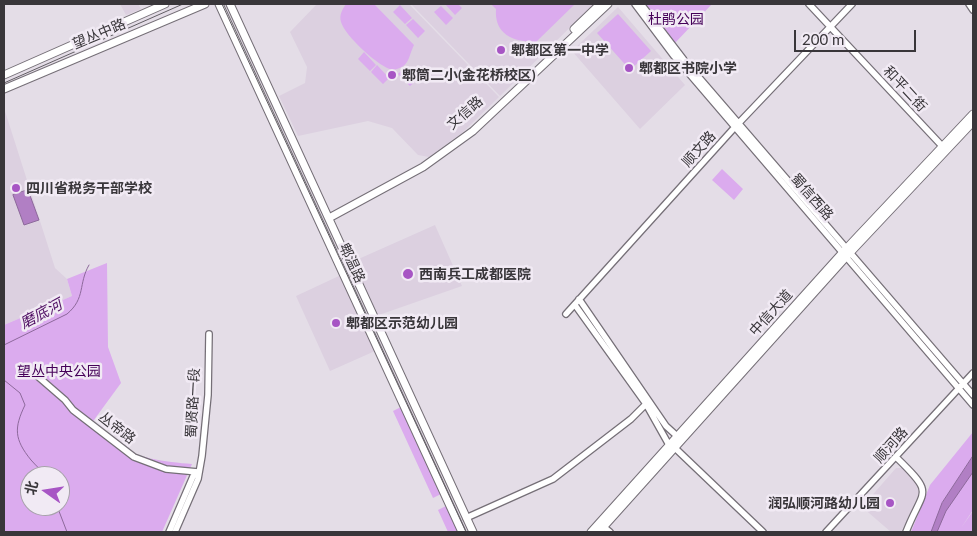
<!DOCTYPE html>
<html>
<head>
<meta charset="utf-8">
<style>
  body { margin:0 }
  #map { position:relative; width:977px; height:536px; overflow:hidden; background:#e4dde7; font-family:Lato,"Noto Sans SC",sans-serif }
  canvas { display:block }
  .frame { position:absolute; inset:0; border:5px solid #39363a; pointer-events:none }
  .north { position:absolute; left:20px; top:466px; width:50px; height:50px; box-sizing:border-box; background:#f1eaf4; border:1px solid #a7a2aa; border-radius:50%; rotate:283deg; font-size:14px; font-weight:700; line-height:20px; text-align:center; color:#39363a }
  .north::after { content:''; display:block; margin:auto; width:18px; height:22px; background:#a755c4; clip-path:polygon(50% 0,100% 100%,50% 72%,0 100%) }
  .scale { position:absolute; left:794px; top:30px; width:122px; height:22px; box-sizing:border-box; border:2px solid #39363a; border-top:0; padding-left:6px; font-size:15px; line-height:18px; white-space:nowrap; color:#39363a; -webkit-text-stroke:4px #f1eaf4; paint-order:stroke }
</style>
</head>
<body>
<div id="map">
<canvas width="977" height="536"></canvas>
<div class="frame"></div>
<div class="north">北</div>
<div class="scale">200 m</div>
</div>
<script>
const context = document.querySelector('canvas').getContext('2d');
context.lineJoin = 'round';
function fillPath(path, color) { context.fillStyle = color; context.fill(path, 'evenodd'); }
function stroke(path, color, width, dash) { context.strokeStyle = color; context.lineWidth = width; context.lineCap = dash ? 'butt' : 'round'; context.setLineDash(dash || []); context.stroke(path); }
function drawText(font, color, halo, rows, align = 'center') {
  context.font = font + ' Lato,"Noto Sans SC",sans-serif'; context.lineWidth = 5; context.setLineDash([]); context.textBaseline = 'middle'; context.strokeStyle = halo; context.fillStyle = color; for (const [text, x, y, turn = 0] of rows) {
    context.save(); context.translate(x, y); context.rotate((+turn || 0) * Math.PI / 180); context.textAlign = isNaN(turn) ? turn : align; if (halo) context.strokeText(text, 0, 0); context.fillText(text, 0, 0); context.restore();
  }
}
fillPath(new Path2D(`
  M120 4H138L141 9 126 15Z
  M317 4H409L499 97 463 132 429 157 418 155 392 128 368 121 298 136 279 96 305 83 307 67 290 32Z
  M411 4H594L500 96Z
  M618 7 685 85 640 129 572 51Z
  M4 108 55 268 67 279 72 296 4 325Z
  M435 225 462 286 376 316 354 261Z
  M341 275 375 351 330 371 296 296Z
  M896 468H903L916 482 919 494 901 532H891L862 507Z`), '#dcd0e0');
fillPath(new Path2D(`
  M346 4H374L414 45C408 57 410 67 393 70 380 68 345 36 341 22 339 15 342 10 346 4Z
  M445 4H458L462 8 455 15Z
  M491 4H575L536 42C513 42 494 34 496 9Z
  M646 4H712L675 43Z
  M400 5 412 18 405 24 393 12Z
  M441 6 453 18 446 25 434 12Z
  M618 14 651 51 630 70 597 33Z
  M413 19 425 31 418 38 406 25Z
  M364 52 376 65 370 71 358 59Z
  M377 65 389 78 383 84 371 72Z
  M405 67 417 80 410 86 398 74Z
  M722 169 743 189 734 200 712 180Z
  M107 263 108 347 121 383 91 424C97 430 104 438 111 443 134 458 166 462 192 464L162 532H4V325L72 296 67 279ZM30 476H60V506H30Z
  M401 407 441 494 433 498 393 411Z
  M973 432V510L961 528 973 511V532H911L930 485Z
  M446 506 458 532H448L438 510Z`), '#dbabee');
const water = new Path2D(`
  M28 190 39 220 24 225 13 195Z
  M973 456V472L946 511 937 532H931L942 503Z`);
fillPath(water, '#b17fc4');
stroke(water, '#8d699b', 1);
stroke(new Path2D(`
  M4 345 67 314C86 298 78 284 89 265
  M4 380 20 393 25 405C14 428 14 439 31 460 36 466 41 469 44 476
  M57 506 67 532`), '#8d699b', 1);
const minor = new Path2D(`
  M635 4 674 56 973 405
  M641 4 684 60 973 395
  M809 4 943 147
  M969 4 973 10
  M579 299 666 426 677 436
  M575 305 646 404 669 445
  M566 314 735 127 852 4
  M35 374 65 400 73 410 134 457 166 469 198 472
  M675 448 763 532
  M897 458C936 496 923 488 906 532
  M466 518 553 479 631 419 646 404
  M604 527 610 532
  M169 532 194 474 198 472
  M175 532 198 479 202 456 208 395 209 334
  M826 532 973 373`);
const major = new Path2D(`
  M219 4 462 532
  M230 4 473 532
  M574 29 600 4
  M4 75 165 4
  M4 89 205 4
  M329 218 423 167 473 131 608 4
  M591 532 843 252 973 114
  M599 532 847 256 973 122`);
stroke(minor, '#756f77', 8);
stroke(major, '#756f77', 9);
stroke(minor, '#fff', 5.5);
stroke(major, '#fff', 7);
stroke(new Path2D(`
  M222 4 466 532
  M4 83 183 4`), '#625e64', 1);
for (const [x, y, r, color] of [
  [501,50,5,"#a755c4"],
  [629,68,5,"#a755c4"],
  [392,75,5,"#a755c4"],
  [16,188,5,"#a755c4"],
  [408,274,6,"#a755c4"],
  [336,323,5,"#a755c4"],
  [890,503,5,"#a755c4"]
]) { const dot = new Path2D(); dot.arc(x, y, r, 0, 2 * Math.PI); context.fillStyle = color; context.fill(dot); stroke(dot, '#f1eaf4', 2); }
drawText('14px', '#450058', '#f1eaf4', [
  ["杜鹃公园",676,19],
  ["望丛中央公园",59,371]
]);
drawText('14px', '#39363a', '#f1eaf4', [
  ["望丛中路",99,34,-23],
  ["和平二街",905,89,47],
  ["文信路",465,113,-41],
  ["顺文路",699,149,-48],
  ["蜀信西路",812,197,49],
  ["郫温路",352,263,65],
  ["中信大道",771,313,-48],
  ["蜀贤路一段",193,403,-87],
  ["丛帝路",117,428,38],
  ["顺河路",891,445,-48]
]);
drawText('bold 14px', '#39363a', '#f1eaf4', [
  ["郫都区第一中学",511,50],
  ["郫都区书院小学",639,68],
  ["郫筒二小(金花桥校区)",402,75],
  ["四川省税务干部学校",26,188],
  ["西南兵工成都医院",419,274],
  ["郫都区示范幼儿园",346,323],
  ["润弘顺河路幼儿园",880,503,"right"]
], 'left');
drawText('italic 15px', '#500f64', '#f1eaf4', [
  ["磨底河",41,314,-28]
]);
</script>
</body>
</html>
